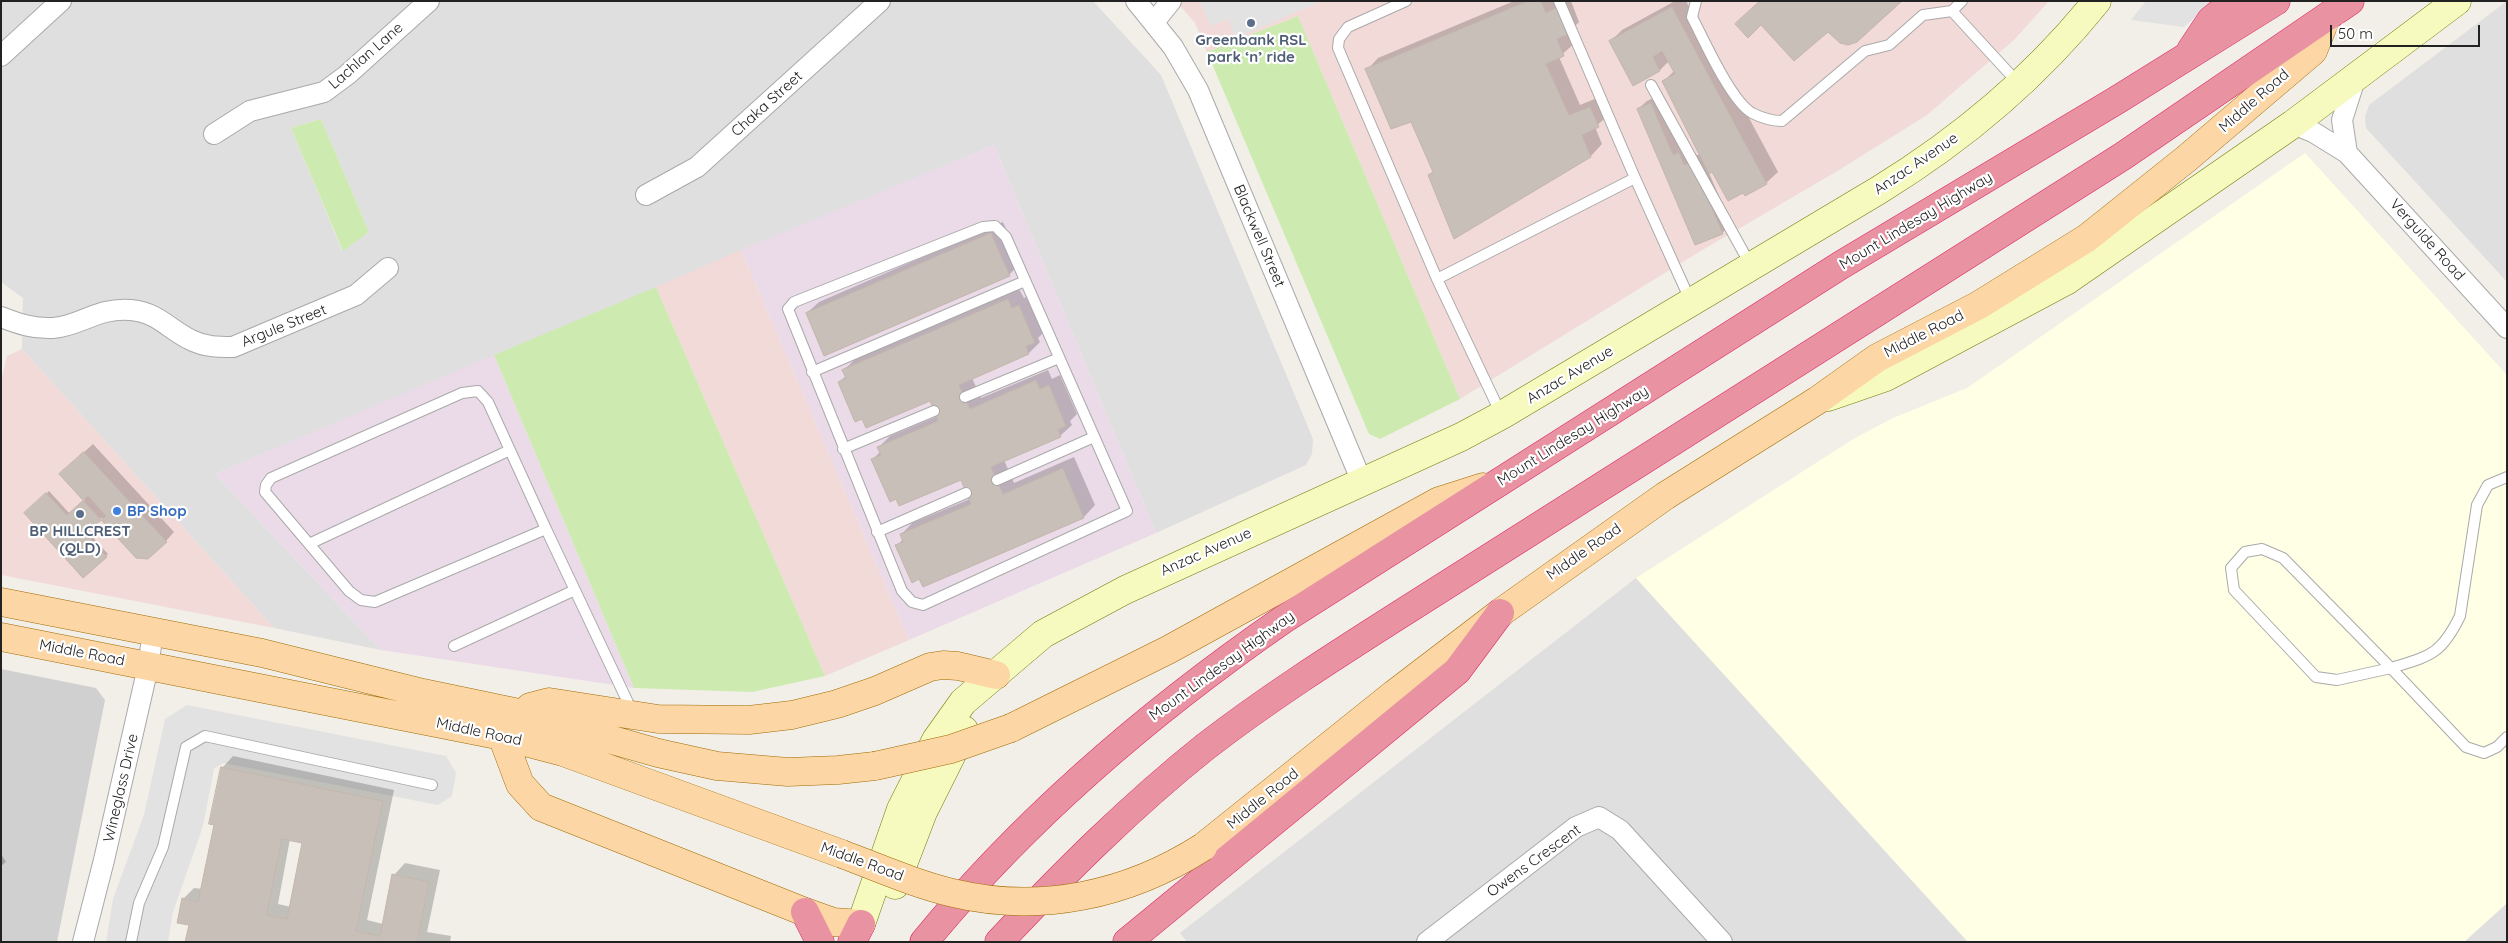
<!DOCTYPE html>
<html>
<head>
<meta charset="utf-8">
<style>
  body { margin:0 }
  #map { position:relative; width:2508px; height:943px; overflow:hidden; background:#f2efe9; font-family:Quicksand,sans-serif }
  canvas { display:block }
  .frame { position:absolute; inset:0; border:2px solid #222; pointer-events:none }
  .scale { position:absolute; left:2330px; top:25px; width:150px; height:22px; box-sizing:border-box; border:2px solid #222; border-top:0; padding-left:6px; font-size:15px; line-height:18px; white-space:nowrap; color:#222; -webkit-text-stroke:4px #fff; paint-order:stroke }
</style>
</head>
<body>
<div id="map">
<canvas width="2508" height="943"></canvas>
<div class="frame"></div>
<div class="scale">50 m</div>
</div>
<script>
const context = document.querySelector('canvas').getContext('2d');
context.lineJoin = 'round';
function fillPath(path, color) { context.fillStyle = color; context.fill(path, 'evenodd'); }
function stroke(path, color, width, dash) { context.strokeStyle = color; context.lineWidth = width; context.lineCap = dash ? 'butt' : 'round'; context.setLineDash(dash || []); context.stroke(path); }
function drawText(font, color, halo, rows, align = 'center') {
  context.font = font + ' Quicksand,sans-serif'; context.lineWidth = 4.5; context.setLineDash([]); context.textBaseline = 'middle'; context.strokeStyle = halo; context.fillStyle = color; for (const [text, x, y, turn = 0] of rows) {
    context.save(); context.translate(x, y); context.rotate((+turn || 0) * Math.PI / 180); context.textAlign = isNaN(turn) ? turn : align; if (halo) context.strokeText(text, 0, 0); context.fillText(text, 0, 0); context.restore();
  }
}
fillPath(new Path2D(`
  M1 1H1093L1161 75 1313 439 1312 454 1306 465 1156 533 994 145 215 474 381 650 274 628 22 349 23 298 1 282ZM321 119 369 232 342 250 291 128Z
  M2507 1V282L2366 128 2365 117 2369 105Z
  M1636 578 1968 942H1187L1180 933Z
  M2507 903V942H2464Z`), '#e0dfdf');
fillPath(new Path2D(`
  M1176 1H2049L2014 40 1927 115 1839 170 1694 255 1460 399 1298 16 1207 52 1195 23Z
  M741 250 909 640 825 676 656 287Z
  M22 349 274 628 1 575V382L7 356Z`), '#f2dad9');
fillPath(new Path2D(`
  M994 145 1156 533 909 640 741 250Z
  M494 355 634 688 381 650 215 474Z`), '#ebdbe8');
fillPath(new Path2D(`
  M2305 153 2507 375V903L2464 942H1968L1636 578 1855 438 1893 418 1967 388Z`), '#ffffe5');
fillPath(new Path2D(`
  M1 669 96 688 105 700 57 942H1Z`), '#d0d0d0');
fillPath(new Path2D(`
  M1298 16 1460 399 1380 439 1369 434 1207 52Z
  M321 119 369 232 343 251 291 128Z
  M656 287 825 676 752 692 634 688 494 355Z`), '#cdebb0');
fillPath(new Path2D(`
  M1200 1H1322L1236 38 1228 19 1211 26Z
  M2146 1H2213L2184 27 2131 20Z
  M187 705 446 756 456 773 452 796 438 805 223 763 214 769 203 826 173 912 168 942H106L113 899 144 815 165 719Z`), '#e2e2e2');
fillPath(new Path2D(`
  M1514 1H1571L1579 22 1570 31 1575 43 1559 57 1580 105 1602 96 1610 114 1595 127 1602 144 1591 156 1455 237 1434 171 1412 120 1367 70 1378 58Z
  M1675 1H1686L1778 172 1766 183 1713 171 1709 173 1731 224 1722 233 1638 109 1647 101 1660 95 1693 157 1700 154 1664 81 1674 71 1669 61 1660 70 1634 84 1611 41 1622 30Z
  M1003 222 1020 263 1009 275 807 313 819 302Z
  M1019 289 1024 298 1030 295 1046 330 1038 338 1040 342 1029 353 972 378 981 398 1048 370 1052 379 1060 375 1077 414 1070 421 1072 425 1060 436 1004 460 1014 483 1074 457 1095 505 1084 517 924 585 897 546 903 539 901 535 912 523 970 499 961 478 873 459 881 451 879 447 890 436 938 416 930 399 839 382 846 376 843 371 855 359Z
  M93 444 174 532 166 541 101 518 87 531 108 554 84 576 26 513 49 491 70 514 85 500 69 466Z
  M233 756 394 790 367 920 383 924 394 875 405 863 440 870 427 932 451 936 450 942H186L190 924 183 899 194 888 202 889 215 824 222 768ZM290 839 303 842 291 907 278 904Z
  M1 854 6 862 1 866Z`), '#0003');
const building = new Path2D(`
  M1528 1H1541L1546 13 1557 7 1569 34 1557 39 1564 56 1546 64 1569 115 1590 107 1599 127 1582 135 1591 157 1454 239 1428 175 1433 172 1411 122 1391 129 1365 69Z
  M1760 1H1902L1857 42 1848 45 1840 43 1828 32 1794 61 1761 25 1748 38 1735 24Z
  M1672 7 1767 184 1745 196 1743 193 1728 201 1712 172 1709 174 1662 81 1675 74 1662 51 1653 57 1660 71 1633 86 1609 41Z
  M1651 103 1673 155 1679 152 1684 165 1692 162 1723 234 1695 245 1637 109Z
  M991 233 1010 276 824 356 806 313Z
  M1008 299 1012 308 1019 305 1035 343 1026 346 1029 354 959 385 970 409 1036 380 1040 389 1049 385 1066 426 1058 430 1061 437 991 467 1003 494 1063 468 1084 518 923 587 919 579 912 583 895 545 903 542 900 534 971 504 961 480 899 506 896 499 890 502 871 459 881 455 877 447 938 421 930 401 866 428 862 419 855 422 838 382 846 378 842 370Z
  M84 452 167 542 148 559 136 558 59 474Z
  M46 493 67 515 88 496 106 516 85 534 107 557 83 578 24 513Z
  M221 767 383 801 356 931 380 936 392 874 429 882 417 942H185L189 925 177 923 182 898 198 902 214 825 209 824ZM282 839 302 843 287 919 267 915Z`);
fillPath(building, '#c7bfb8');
stroke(building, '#c4b6ab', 1);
const lane = new Path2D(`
  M1406 1 1348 27 1339 39 1338 48 1437 279 1501 414
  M1559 1 1635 178 1691 302
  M1696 1 1692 17C1704 40 1731 101 1752 113 1762 118 1772 121 1782 121L1865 51 1889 45 1923 15 1952 11
  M1962 1 1952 11 2019 84
  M1651 85 1751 266
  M995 226 1006 237 1127 511 923 605 912 602 902 591 788 309 794 302 983 227Z
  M1437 279 1635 178
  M812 372 1025 281
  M478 391 488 402 546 529 375 602 361 600 349 591 265 492 266 485 271 478 462 393Z
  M965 397 1059 358
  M843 449 934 411
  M2507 477 2488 485 2477 505 2460 616C2441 655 2430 656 2391 668L2466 747 2484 753 2497 747 2507 737
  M997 480 1094 437
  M546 529 632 711
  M877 532 966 493
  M309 544 510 450
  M2262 549 2283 558 2391 668 2337 680 2316 677 2234 590 2231 568 2245 552Z
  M454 646 575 590
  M131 942 139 903 163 847 186 747 205 736 432 785`);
const street = new Path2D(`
  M1136 1 1173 47 1198 90 1362 482
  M1155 21 1171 1
  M1 56 61 1
  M2293 124 2313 132 2347 153 2507 328
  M214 134 250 111 324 92 347 75 429 1
  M2347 153 2342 120 2355 79
  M646 195 697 167 880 1
  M1 317C19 324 34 329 53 328 81 326 97 307 131 310 159 313 168 329 191 340 205 347 218 347 233 347L356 295 388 268
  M83 942 104 860 148 667 153 632
  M1427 942 1576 827 1599 817 1620 830 1722 942`);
const secondary = new Path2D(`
  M1828 397 1886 377 2066 281 2293 124 2457 1
  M895 885 923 812 964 730
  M861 924 901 809 936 740 963 702 1043 634 1125 590 1461 437 1502 415 1879 190C1962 139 2036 77 2097 1`);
const primary = new Path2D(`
  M1 602 262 653 423 693 514 712 658 753 717 766 788 772 838 770 875 766
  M1 637 502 736 563 752 842 854
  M530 707 549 702 658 719 749 720 792 715 837 704 875 691 930 667 943 665 958 666 996 675
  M1011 728 1168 650 1439 501 1483 487
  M502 736 520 784 541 807 805 912 833 922 861 924
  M1203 847 1394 694 1500 613 1665 496 1818 400 1877 358 1979 305 2087 238 2186 159 2313 51 2326 18`);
const highway = new Path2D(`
  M2191 50 2211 20 2235 1
  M805 912 820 942
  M852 942 861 924
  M924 942C1027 816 1151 711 1284 619L1841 265 2117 100 2276 1
  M999 942C1064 873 1131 806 1205 747 1267 699 1333 657 1399 615L2123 156 2350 1
  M1127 942 1457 671 1500 613`);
stroke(lane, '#a9a9a9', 12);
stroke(street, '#a9a9a9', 22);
stroke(secondary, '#707d05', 29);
stroke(primary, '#a06b00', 29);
stroke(highway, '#dc2a67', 29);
stroke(lane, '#fff', 10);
stroke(street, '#fff', 20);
stroke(secondary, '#f7fabf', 28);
stroke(primary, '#fcd6a4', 28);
stroke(highway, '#e892a2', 28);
const primaryBridge = new Path2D(`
  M875 766 951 749 1011 728
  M842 854C879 868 915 884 953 893 1040 914 1128 895 1203 847`);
stroke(primaryBridge, '#a06b00', 29, []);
stroke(primaryBridge, '#fcd6a4', 28);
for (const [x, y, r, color] of [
  [1251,23,5,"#5c6f8a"],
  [117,511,5,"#3f7fe0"],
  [80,514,5,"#5c6f8a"]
]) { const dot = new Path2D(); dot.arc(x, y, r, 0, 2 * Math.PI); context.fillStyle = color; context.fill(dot); stroke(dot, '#fff', 2); }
drawText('bold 15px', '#4e5e75', '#fff', [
  ["Greenbank RSL",1251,40],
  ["park ‘n’ ride",1251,57],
  ["BP HILLCREST",80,531],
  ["(QLD)",80,548]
]);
drawText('15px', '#222', '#fff', [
  ["Lachlan Lane",366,56,-41],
  ["Middle Road",2254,101,-41],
  ["Chaka Street",767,104,-42],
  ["Anzac Avenue",1916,164,-34],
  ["Mount Lindesay Highway",1916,221,-31],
  ["Blackwell Street",1259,236,67],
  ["Vergulde Road",2427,240,48],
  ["Argule Street",284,326,-22],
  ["Middle Road",1924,334,-27],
  ["Anzac Avenue",1570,375,-31],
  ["Mount Lindesay Highway",1573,436,-32],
  ["Anzac Avenue",1206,552,-24],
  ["Middle Road",1584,552,-35],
  ["Middle Road",82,653,11],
  ["Mount Lindesay Highway",1222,666,-36],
  ["Middle Road",479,732,12],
  ["Wineglass Drive",121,788,-77],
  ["Middle Road",1263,799,-39],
  ["Owens Crescent",1534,861,-36],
  ["Middle Road",862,862,20]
]);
drawText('bold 15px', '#366cbe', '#fff', [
  ["BP Shop",127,511]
], 'left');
</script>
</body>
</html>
